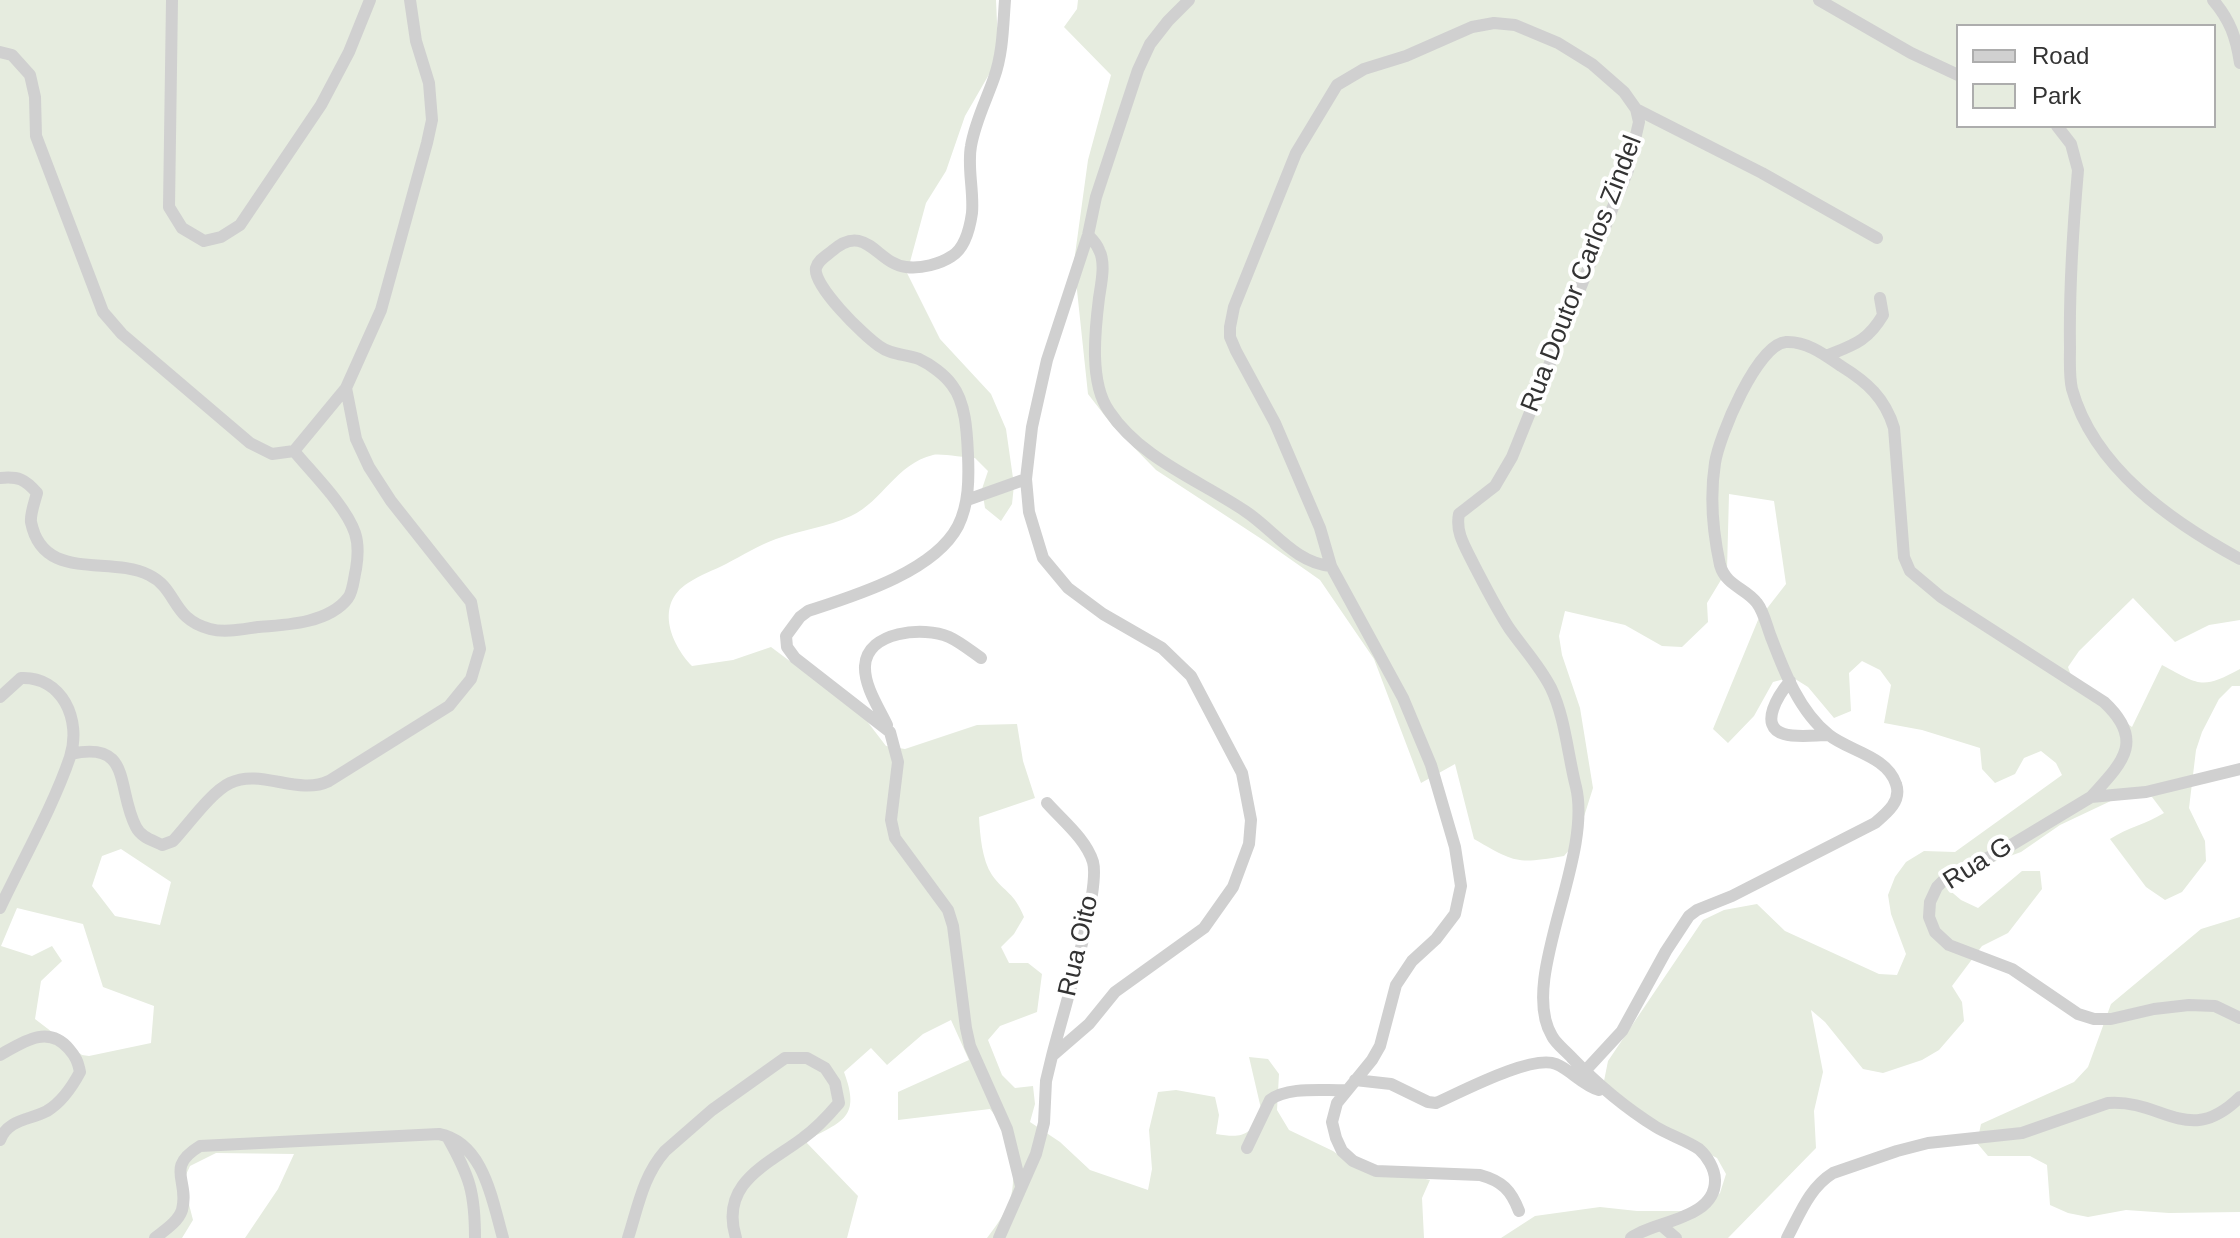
<!DOCTYPE html>
<html>
<head>
<meta charset="utf-8">
<style>
  body { margin:0 }
  #map { position:relative; width:2240px; height:1238px; overflow:hidden; background:#fff; font-family:Arial,sans-serif }
  canvas { display:block }
  .legend { position:absolute; left:1956px; top:24px; width:260px; height:104px; box-sizing:border-box; background:#fff; border:2px solid #adadad; margin:0; padding:10px 14px; list-style:none; font-size:24px; color:#333 }
  .legend li { display:flex; align-items:center; gap:16px; height:40px }
  .legend b { width:40px; border:2px solid #adadad }
</style>
</head>
<body>
<div id="map">
<canvas width="2240" height="1238"></canvas>
<ul class="legend">
<li><b style="height:10px;background:#d0d0d0"></b>Road</li>
<li><b style="height:22px;background:#e6ecdf"></b>Park</li>
</ul>
</div>
<script>
const context = document.querySelector('canvas').getContext('2d');
context.lineJoin = 'round';
function fillPath(path, color) { context.fillStyle = color; context.fill(path, 'evenodd'); }
function stroke(path, color, width, dash) { context.strokeStyle = color; context.lineWidth = width; context.lineCap = dash ? 'butt' : 'round'; context.setLineDash(dash || []); context.stroke(path); }
function drawText(font, color, halo, rows, align = 'center') {
  context.font = font + ' Arial,sans-serif'; context.lineWidth = 8; context.setLineDash([]); context.textBaseline = 'middle'; context.strokeStyle = halo; context.fillStyle = color; for (const [text, x, y, turn = 0] of rows) {
    context.save(); context.translate(x, y); context.rotate((+turn || 0) * Math.PI / 180); context.textAlign = isNaN(turn) ? turn : align; if (halo) context.strokeText(text, 0, 0); context.fillText(text, 0, 0); context.restore();
  }
}
fillPath(new Path2D(`
  M0 0H996L998 45 995 64 965 116 946 171 926 203 907 273 940 339 991 394 1006 429 1014 485 1012 504 1001 521 985 508 982 489 988 471 975 458C965 458 940 453 933 455 896 464 883 501 851 516 828 527 800 530 776 539 759 545 743 555 726 564 714 570 700 575 688 583 655 604 670 643 692 666L733 660 771 647 863 716 886 746 905 749 977 725 1017 724 1023 761 1035 798 979 817C980 835 982 860 992 875 1005 893 1014 892 1024 917L1014 934 1001 947 1009 963H1028L1042 974 1037 1012 1000 1026 988 1040 1002 1075 1015 1088 1033 1086 1035 1104 1030 1122 1060 1142 1090 1170 1148 1190 1152 1169 1149 1130 1158 1092 1176 1090 1215 1097 1219 1115 1216 1134C1241 1138 1249 1137 1262 1113L1249 1057 1268 1059 1279 1074 1277 1110 1289 1130 1333 1151 1348 1162 1430 1180 1422 1198 1424 1238H987C996 1226 1005 1214 1010 1200 1019 1173 1008 1130 990 1109L898 1120V1092L969 1060 951 1020 923 1034 887 1065 871 1048 844 1072C861 1118 843 1121 805 1141L858 1196 847 1238H245L278 1189 294 1154 216 1153 190 1166 183 1181 193 1220 182 1238H0ZM121 849 171 882 160 925 115 916 92 886 102 856ZM17 908 83 924 103 987 154 1006 151 1043 89 1056 82 1055 35 1019 41 981 62 961 52 946 32 956 1 946Z
  M1078 0H2240V620L2209 625 2175 642 2133 598 2079 651 2068 667 2075 687 2132 727 2162 665C2200 685 2201 690 2240 669V686H2232L2219 699 2202 732 2196 750 2189 808 2205 841 2206 861 2182 892 2165 900 2146 887 2110 839C2127 828 2146 824 2164 813L2152 797 2115 799 2060 825 2021 852 1961 874 1947 888 1961 900 1978 908 2022 871H2040L2042 889 2008 933 1982 946 1952 986 1962 1002 1964 1021 1939 1050 1922 1060 1883 1073 1863 1069 1825 1022 1811 1010 1823 1072 1814 1111 1816 1148 1728 1238H1501L1535 1216 1600 1207 1637 1211H1689L1706 1206 1720 1193 1726 1174 1717 1158 1646 1122 1604 1081 1608 1061 1703 920 1724 910 1757 904 1785 931 1879 974 1897 975 1906 954 1891 914 1888 895 1895 877 1906 862 1924 851 1955 852 2062 775 2056 763 2041 751 2024 758 2015 774 1995 783 1982 769 1980 748 1922 730 1884 723 1891 685 1880 670 1862 661 1849 673 1851 711 1834 718 1808 687 1792 677 1773 682 1754 716 1728 743 1713 729 1758 620 1786 584 1774 501 1729 494 1727 570 1707 603 1708 622 1682 647 1662 646 1625 625 1565 611 1559 636 1562 655 1580 708 1593 788 1576 842 1564 856C1516 864 1516 863 1474 839L1455 764 1421 783 1374 659 1320 580 1263 540 1156 470 1112 425 1088 394 1074 262 1088 160 1111 75 1064 27 1077 9ZM1958 26H2214V126H1958Z
  M2240 917V1212L2169 1213 2126 1210 2088 1217 2068 1213 2050 1205 2047 1165 2030 1156H1988L1977 1143 1981 1124 2074 1082 2088 1067 2111 1004 2201 929Z`), '#e6ecdf');
stroke(new Path2D(`
  M172 0 169 207 182 228 204 241 221 237 240 225 321 105 349 52 370 0
  M1005 0C1003 26 1003 53 994 78 986 101 975 122 971 146 967 167 974 191 972 213 970 227 965 248 952 256 940 264 921 269 906 267 877 264 866 221 832 251 826 256 818 260 816 268 812 285 864 336 879 346 891 355 905 354 919 359 930 364 945 375 952 385 966 403 967 433 968 455 969 479 969 504 958 526 934 572 854 596 808 611L800 617 786 636 787 647 795 658 890 732 898 762 891 820 895 838 948 910 953 926 966 1028 970 1046 1007 1129 1021 1186
  M1819 0 1911 53 1958 75
  M2213 0C2230 20 2236 37 2240 63
  M0 52 12 55 30 75 35 97 36 136 103 312 122 334 250 443 272 454 294 451 346 388 381 310 427 143 432 120 429 83 416 41 410 0
  M1636 109 1762 173 1877 238
  M2057 126 2071 144 2078 170C2073 228 2069 288 2070 347 2070 360 2069 376 2072 389 2094 468 2172 522 2240 559
  M1088 235C1092 239 1097 244 1099 250 1106 263 1101 284 1099 298 1095 330 1089 383 1109 411 1141 459 1199 480 1245 511 1274 530 1295 563 1331 566
  M1826 356C1853 345 1867 342 1883 315L1880 298
  M0 478C18 476 25 479 37 493 35 501 30 514 31 522 43 583 109 555 149 575 178 589 171 619 210 629 225 633 243 629 258 627 287 625 329 623 348 598 353 592 354 577 356 569 358 557 359 545 355 533 346 506 312 473 294 451
  M967 500 1026 479
  M1790 681C1780 693 1757 726 1784 734 1797 738 1816 735 1829 735
  M0 697 21 678C62 676 82 720 70 757 53 807 23 859 0 908
  M887 725C879 708 864 686 865 666 867 631 924 626 949 637 960 642 971 651 981 658
  M71 754C133 740 116 789 136 827 141 837 152 840 162 845L173 841C188 825 211 792 230 783 261 768 298 796 329 781L449 706 471 679 480 649 471 602 391 501 369 467 356 439 346 388
  M2240 769 2146 792 2091 797 1998 853 1947 877 1937 887 1930 902 1929 917 1935 932 1949 945 2012 969 2078 1014 2094 1019H2111L2154 1009 2189 1005 2215 1006 2240 1018
  M1047 803C1062 820 1086 839 1093 862 1101 891 1061 1020 1052 1056
  M0 1055C23 1042 48 1024 69 1049 76 1057 78 1062 80 1072 72 1087 62 1102 47 1111 30 1120 8 1119 0 1140
  M1585 1071 1622 1031 1666 951 1689 916 1697 910 1732 896 1875 823C1887 813 1902 801 1896 784 1887 756 1849 751 1829 735 1799 711 1784 671 1771 637 1767 627 1764 612 1757 603 1746 588 1726 586 1720 565 1713 533 1710 495 1715 463 1719 437 1757 344 1786 342 1807 341 1825 355 1841 366 1867 382 1885 398 1894 428L1904 557 1910 571 1941 597 2104 702C2146 741 2122 763 2091 797
  M1355 1080 1391 1084 1428 1102 1436 1103C1461 1092 1532 1054 1556 1064 1571 1070 1582 1085 1599 1090
  M448 1138C470 1177 475 1193 475 1238
  M1247 1148 1270 1100C1288 1086 1324 1091 1346 1090
  M1519 1211C1511 1190 1502 1181 1480 1175L1376 1171 1353 1161 1342 1151 1336 1138 1332 1122 1337 1103 1372 1060 1380 1046 1396 985 1412 961 1436 939 1455 914 1461 886 1455 847 1431 765 1403 698 1331 566 1320 528 1275 423 1236 351 1230 337V327L1234 307 1296 153 1337 85 1364 69 1406 56 1472 27 1494 23 1515 25 1558 43 1592 64 1624 92 1636 109 1639 122 1628 170 1512 457 1495 486 1459 514C1455 533 1466 548 1474 565 1485 586 1496 608 1509 628 1523 648 1540 666 1551 688 1565 717 1568 756 1576 787 1593 859 1518 980 1552 1036 1556 1044 1566 1051 1572 1058 1598 1085 1624 1107 1656 1127 1669 1135 1686 1140 1699 1149 1707 1156 1715 1169 1715 1180 1716 1220 1652 1221 1631 1238
  M1661 1225 1676 1238
  M155 1238C165 1230 178 1222 182 1210 190 1180 164 1168 200 1146L439 1134C484 1143 492 1200 503 1238
  M628 1238C638 1207 643 1176 665 1151L712 1110 785 1058H807L825 1068 835 1083 839 1103C828 1116 817 1128 803 1138 767 1165 719 1183 736 1238
  M999 1238 1036 1154 1044 1123 1046 1081 1052 1056 1089 1024 1115 992 1204 928 1233 887 1249 844 1251 820 1242 773 1191 676 1162 648 1103 614 1068 588 1043 558 1029 512 1026 479 1032 427 1047 360 1088 235 1096 197 1138 70 1150 44 1168 21 1189 0
  M1787 1238C1800 1214 1809 1188 1833 1173L1897 1151 1928 1143 2022 1133 2108 1103C2164 1099 2188 1148 2240 1097`), '#d0d0d0', 12);
drawText('26px', '#333', '#fff', [
  ["Rua Doutor Carlos Zindel",1582,274,-69],
  ["Rua G",1978,864,-32],
  ["Rua Oito",1079,946,-77]
]);
</script>
</body>
</html>
